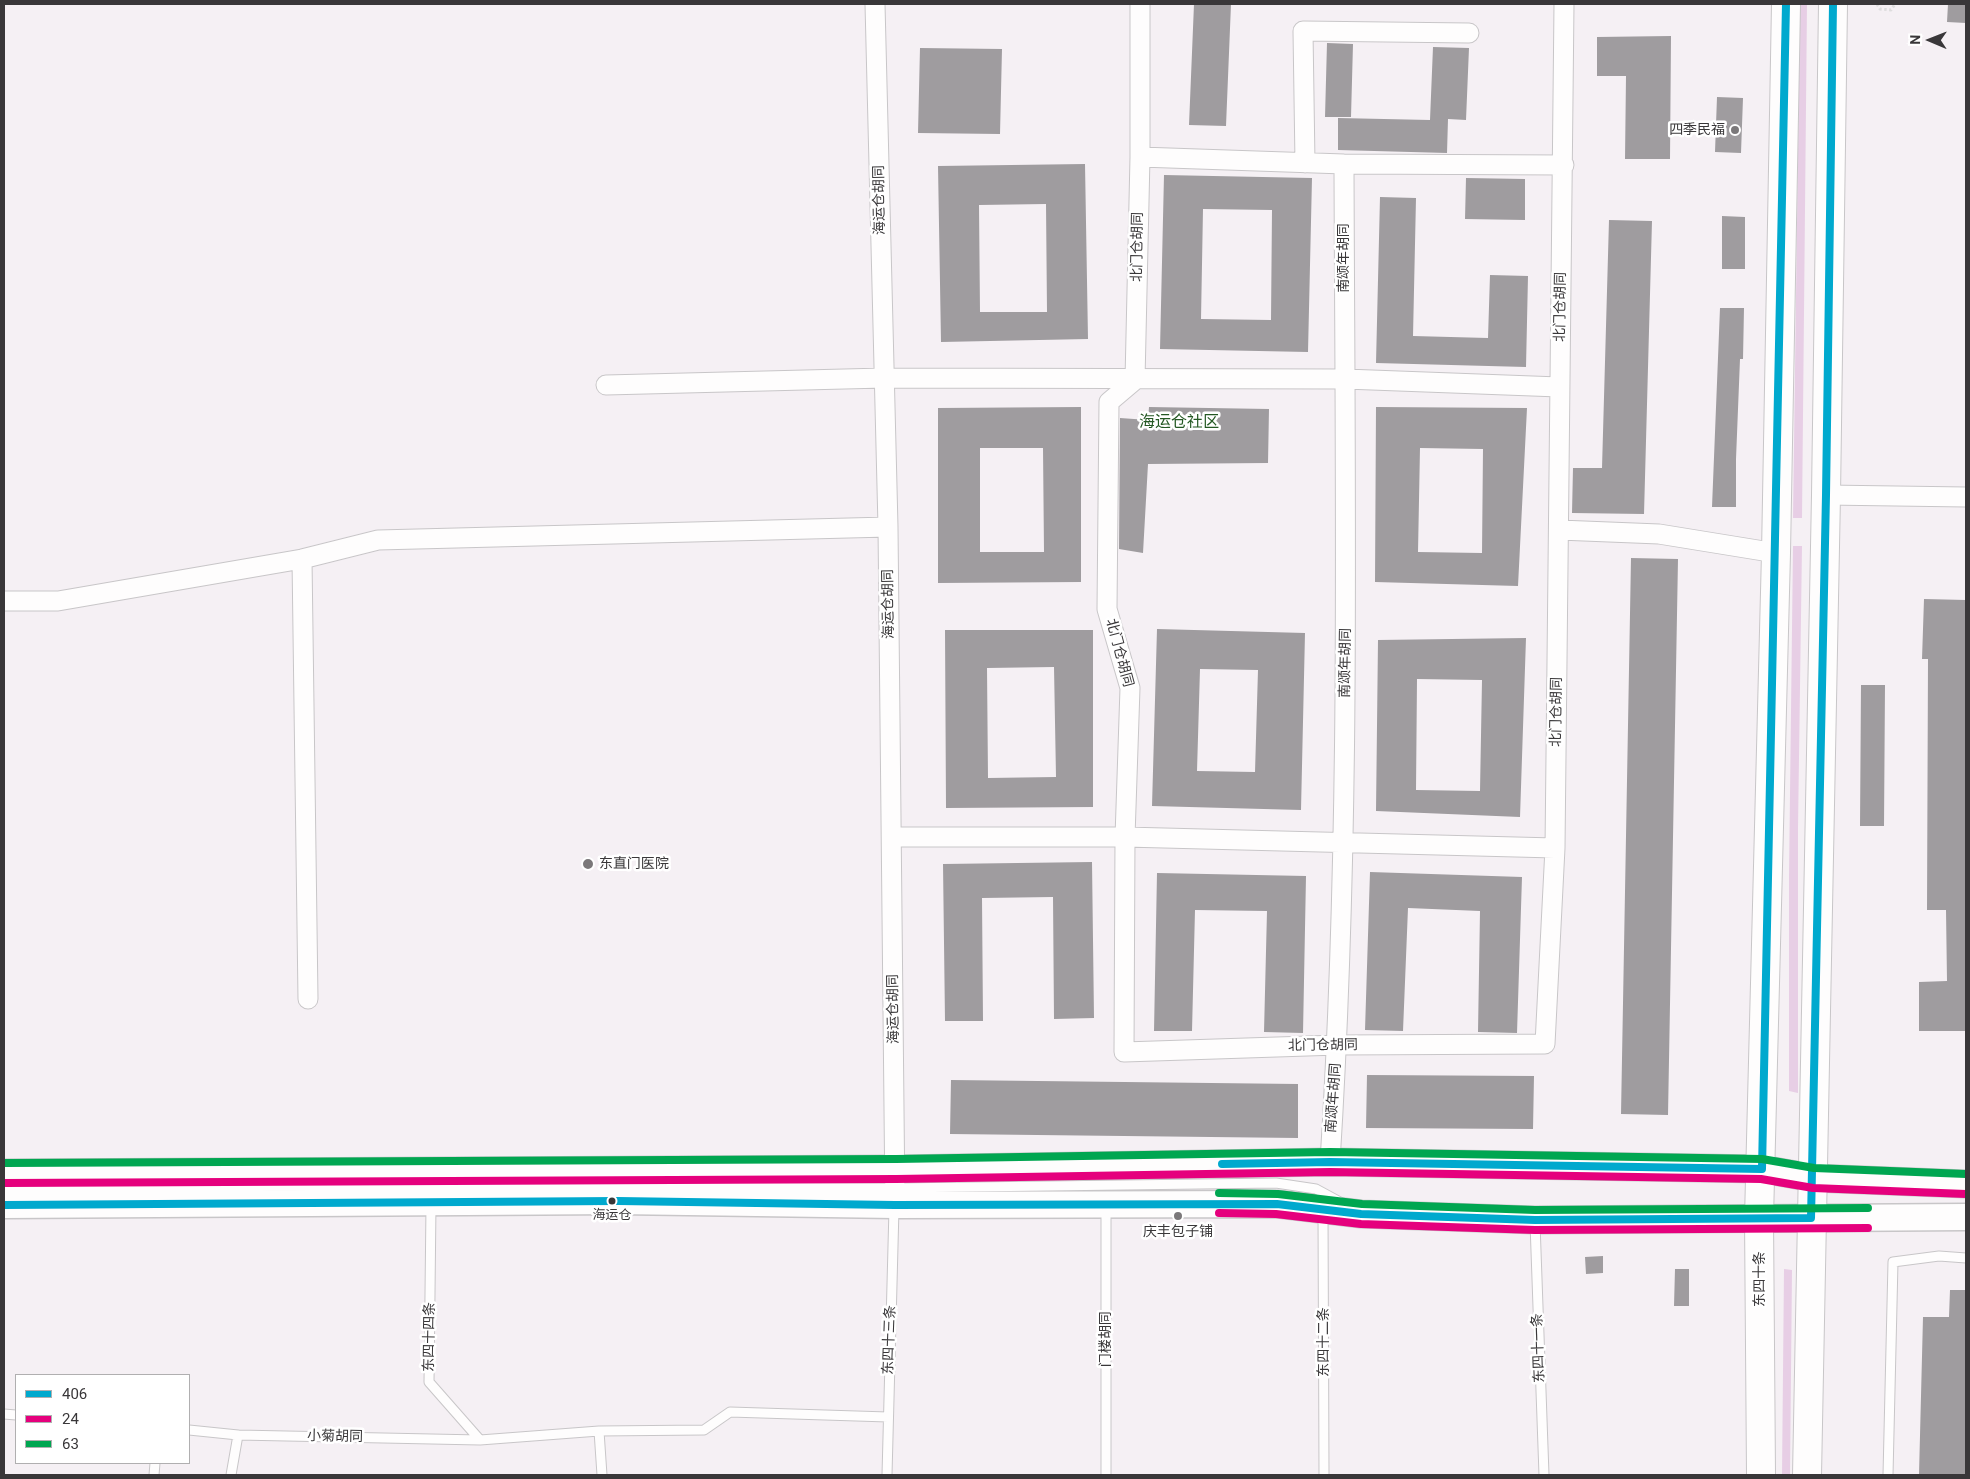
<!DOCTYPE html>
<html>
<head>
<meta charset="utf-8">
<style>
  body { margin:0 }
  #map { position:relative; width:1970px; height:1479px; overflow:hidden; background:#f5f0f4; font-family:Roboto,sans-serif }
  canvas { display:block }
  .frame { position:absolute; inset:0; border:5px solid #393739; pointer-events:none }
  .legend { position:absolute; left:15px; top:1374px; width:175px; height:90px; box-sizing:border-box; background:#fff; border:1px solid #b0afb0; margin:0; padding:6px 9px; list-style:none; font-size:15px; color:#393739 }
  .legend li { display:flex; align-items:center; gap:10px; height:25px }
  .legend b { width:25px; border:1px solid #b0afb0 }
  .north { position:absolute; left:1905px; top:15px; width:50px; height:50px; -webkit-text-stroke:4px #fff; paint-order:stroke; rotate:271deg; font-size:14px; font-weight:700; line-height:20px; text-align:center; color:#393739 }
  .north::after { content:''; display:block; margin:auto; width:18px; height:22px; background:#393739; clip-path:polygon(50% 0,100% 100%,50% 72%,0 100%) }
</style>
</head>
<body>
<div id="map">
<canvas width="1970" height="1479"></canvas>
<div class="frame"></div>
<ul class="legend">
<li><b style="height:6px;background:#00a9ce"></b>406</li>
<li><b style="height:6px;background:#e5007d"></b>24</li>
<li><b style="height:6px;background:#00a651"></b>63</li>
</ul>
<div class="north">N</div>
</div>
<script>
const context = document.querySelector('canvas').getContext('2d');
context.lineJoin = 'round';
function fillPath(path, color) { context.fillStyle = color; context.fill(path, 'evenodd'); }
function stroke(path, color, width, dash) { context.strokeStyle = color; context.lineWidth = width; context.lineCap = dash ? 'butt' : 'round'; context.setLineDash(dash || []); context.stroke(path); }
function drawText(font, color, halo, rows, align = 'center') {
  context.font = font + ' Roboto,"Noto Sans SC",sans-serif'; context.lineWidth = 5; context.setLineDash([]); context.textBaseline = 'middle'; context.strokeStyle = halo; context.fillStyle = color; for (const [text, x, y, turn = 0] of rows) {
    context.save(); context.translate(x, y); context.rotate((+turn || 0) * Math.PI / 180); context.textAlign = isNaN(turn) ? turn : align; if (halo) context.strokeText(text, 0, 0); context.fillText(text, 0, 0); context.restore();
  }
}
fillPath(new Path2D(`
  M1800 4H1807L1802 518H1793Z
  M1793 546H1802L1798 828V1093L1789 1091V876Z
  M1784 1269 1792 1270 1790 1475H1782Z`), '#e7cee5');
fillPath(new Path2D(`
  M1194 4H1231L1226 126 1189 125Z
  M1948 4H1966V23L1947 22Z
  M1671 36 1670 159H1625L1626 76H1597V37Z
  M1327 43 1353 44 1351 117H1325Z
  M1433 47 1469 48 1466 120 1448 119 1447 153 1338 150V118L1430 120Z
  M920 48 1002 49 1000 134 918 133Z
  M1717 97 1743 98 1741 153 1715 152Z
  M1085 164 1088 339 941 342 938 166ZM1046 204 1047 312H980L979 205Z
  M1164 175 1312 178 1308 352 1160 349ZM1203 209 1272 210 1271 320 1201 319Z
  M1466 178 1525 179V220L1465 219Z
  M1380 197 1416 198 1413 336 1488 338 1490 275 1528 276 1526 367 1376 363Z
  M1722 216 1745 217V269H1722Z
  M1609 220 1652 221 1644 514 1572 513 1573 468H1602Z
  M1720 308H1744L1743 359H1740L1736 459V507H1712Z
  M1081 407V582L938 583V408ZM980 448H1043L1044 552H980Z
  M1149 407 1269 409 1268 463 1148 464 1143 553 1119 549 1120 418 1148 420Z
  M1376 407 1527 408 1518 586 1375 582ZM1420 448 1483 449 1482 553 1418 552Z
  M1631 558 1678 559 1668 1115 1621 1114Z
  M1924 599 1966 600V1031H1919V982L1947 981 1946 910H1927L1928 659H1922Z
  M1157 629 1305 633 1301 810 1152 806ZM1200 669 1258 670 1255 772 1197 771Z
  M945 630H1093V807L946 808ZM1054 667 1056 777 988 778 987 668Z
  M1526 638 1520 817 1376 811 1378 640ZM1417 679 1482 680 1480 791 1416 790Z
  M1861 685H1885L1884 826H1860Z
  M1092 862 1094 1018 1054 1019 1053 897 982 898 983 1021H945L943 864Z
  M1370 872 1522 877 1517 1033 1478 1032 1480 911 1408 908 1403 1031 1365 1030Z
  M1157 873 1306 876 1303 1033 1264 1032 1267 911 1195 910 1192 1031H1154Z
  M1367 1075 1534 1076 1533 1129 1366 1128Z
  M951 1080 1298 1084V1138L950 1134Z
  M1603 1256V1273L1586 1274 1585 1257Z
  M1675 1269H1689V1306H1674Z
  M1950 1290H1966V1475H1919L1923 1317H1949Z`), '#9f9c9f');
const service = new Path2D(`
  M4 1189 310 1186 895 1188 1276 1183 1316 1189 1340 1202
  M431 1205 429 1382 480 1440 599 1431 602 1475
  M1323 1211 1324 1475
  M1535 1223 1544 1475
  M4 1414 16 1415
  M189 1430 238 1435 480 1440
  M599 1431 704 1430 730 1412 888 1417
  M154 1475 155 1463
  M231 1475 238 1435
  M887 1475 894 1208
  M1106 1475V1206
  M1888 1475 1893 1262 1939 1256 1966 1258`);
const minor = new Path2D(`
  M875 4 888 527 895 1205
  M1140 4V157L1135 380 1109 402 1107 609 1130 688 1125 837 1124 1052 1338 1045 1545 1044 1555 848 1564 4
  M1140 157 1344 164 1564 165
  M1305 163 1303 31 1469 33
  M606 385 884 378 1345 379 1559 387
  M1826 495 1966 497
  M1559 530 1659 534 1776 553
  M302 559 308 999
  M4 601H58L302 559 378 540 888 527
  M892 837H1125L1555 848
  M1330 1162C1351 830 1345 497 1344 164`);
const secondary = new Path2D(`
  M4 1173 896 1169 1330 1162 1762 1169 1813 1178 1966 1184
  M4 1205 618 1201 895 1205 1277 1204 1361 1214 1535 1220 1966 1217`);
const primary = new Path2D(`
  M1761 1475 1759 1218 1776 553 1786 4
  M1807 1475 1826 495 1833 4`);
stroke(service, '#c8c6c8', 11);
stroke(minor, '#c8c6c8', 21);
stroke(secondary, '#c8c6c8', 29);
stroke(primary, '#c8c6c8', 30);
stroke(new Path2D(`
  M1877 4 1880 9 1891 10 1895 4`), '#deddde', 3, [2.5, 2.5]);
stroke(service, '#fefdfd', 9);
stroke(minor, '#fefdfd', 19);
stroke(secondary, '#fefdfd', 26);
stroke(primary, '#fefdfd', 28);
stroke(new Path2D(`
  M1222 1164 1330 1162 1762 1169 1786 4
  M4 1205 618 1201 895 1205 1277 1204 1361 1214 1535 1220 1811 1218 1826 495 1833 4`), '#00a9ce', 8);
stroke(new Path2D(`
  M4 1183 896 1179 1330 1172 1761 1179 1813 1188 1966 1194
  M1219 1213 1276 1214 1361 1224 1535 1230 1868 1228`), '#e5007d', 8);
stroke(new Path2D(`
  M4 1163 896 1159 1330 1152 1762 1159 1814 1168 1966 1174
  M1219 1193 1278 1194 1362 1204 1535 1210 1868 1208`), '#00a651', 8);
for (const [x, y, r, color] of [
  [1735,130,5,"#7b787a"],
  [588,864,6,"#7b787a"],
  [612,1201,4.5,"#393739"],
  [1178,1216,5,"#7b787a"]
]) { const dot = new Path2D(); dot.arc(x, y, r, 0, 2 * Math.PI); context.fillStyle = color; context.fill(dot); stroke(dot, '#fff', 2); }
drawText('13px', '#393739', '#fff', [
  ["海运仓",612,1216]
]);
drawText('14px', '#393739', '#fff', [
  ["四季民福",1725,130],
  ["东直门医院",599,864,"left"],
  ["庆丰包子铺",1178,1232,"center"]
], 'right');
drawText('14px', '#393739', '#fff', [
  ["海运仓胡同",880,200,-91],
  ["北门仓胡同",1138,247,-89],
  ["南颂年胡同",1344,258,-90],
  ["北门仓胡同",1561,307,-89],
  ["海运仓胡同",889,604,-91],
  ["北门仓胡同",1119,653,75],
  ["南颂年胡同",1346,663,-89],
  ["北门仓胡同",1557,712,-89],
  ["海运仓胡同",894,1009,-91],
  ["北门仓胡同",1323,1046,-1],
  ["南颂年胡同",1334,1098,-86],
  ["东四十条",1760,1279,-90],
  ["东四十四条",430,1337,-89],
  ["门楼胡同",1106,1339,-90],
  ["东四十三条",890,1340,-88],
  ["东四十二条",1324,1342,-90],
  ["东四十一条",1539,1348,-92],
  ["小菊胡同",335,1437,1]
]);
drawText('16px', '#245823', '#fff', [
  ["海运仓社区",1179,423]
]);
</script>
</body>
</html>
